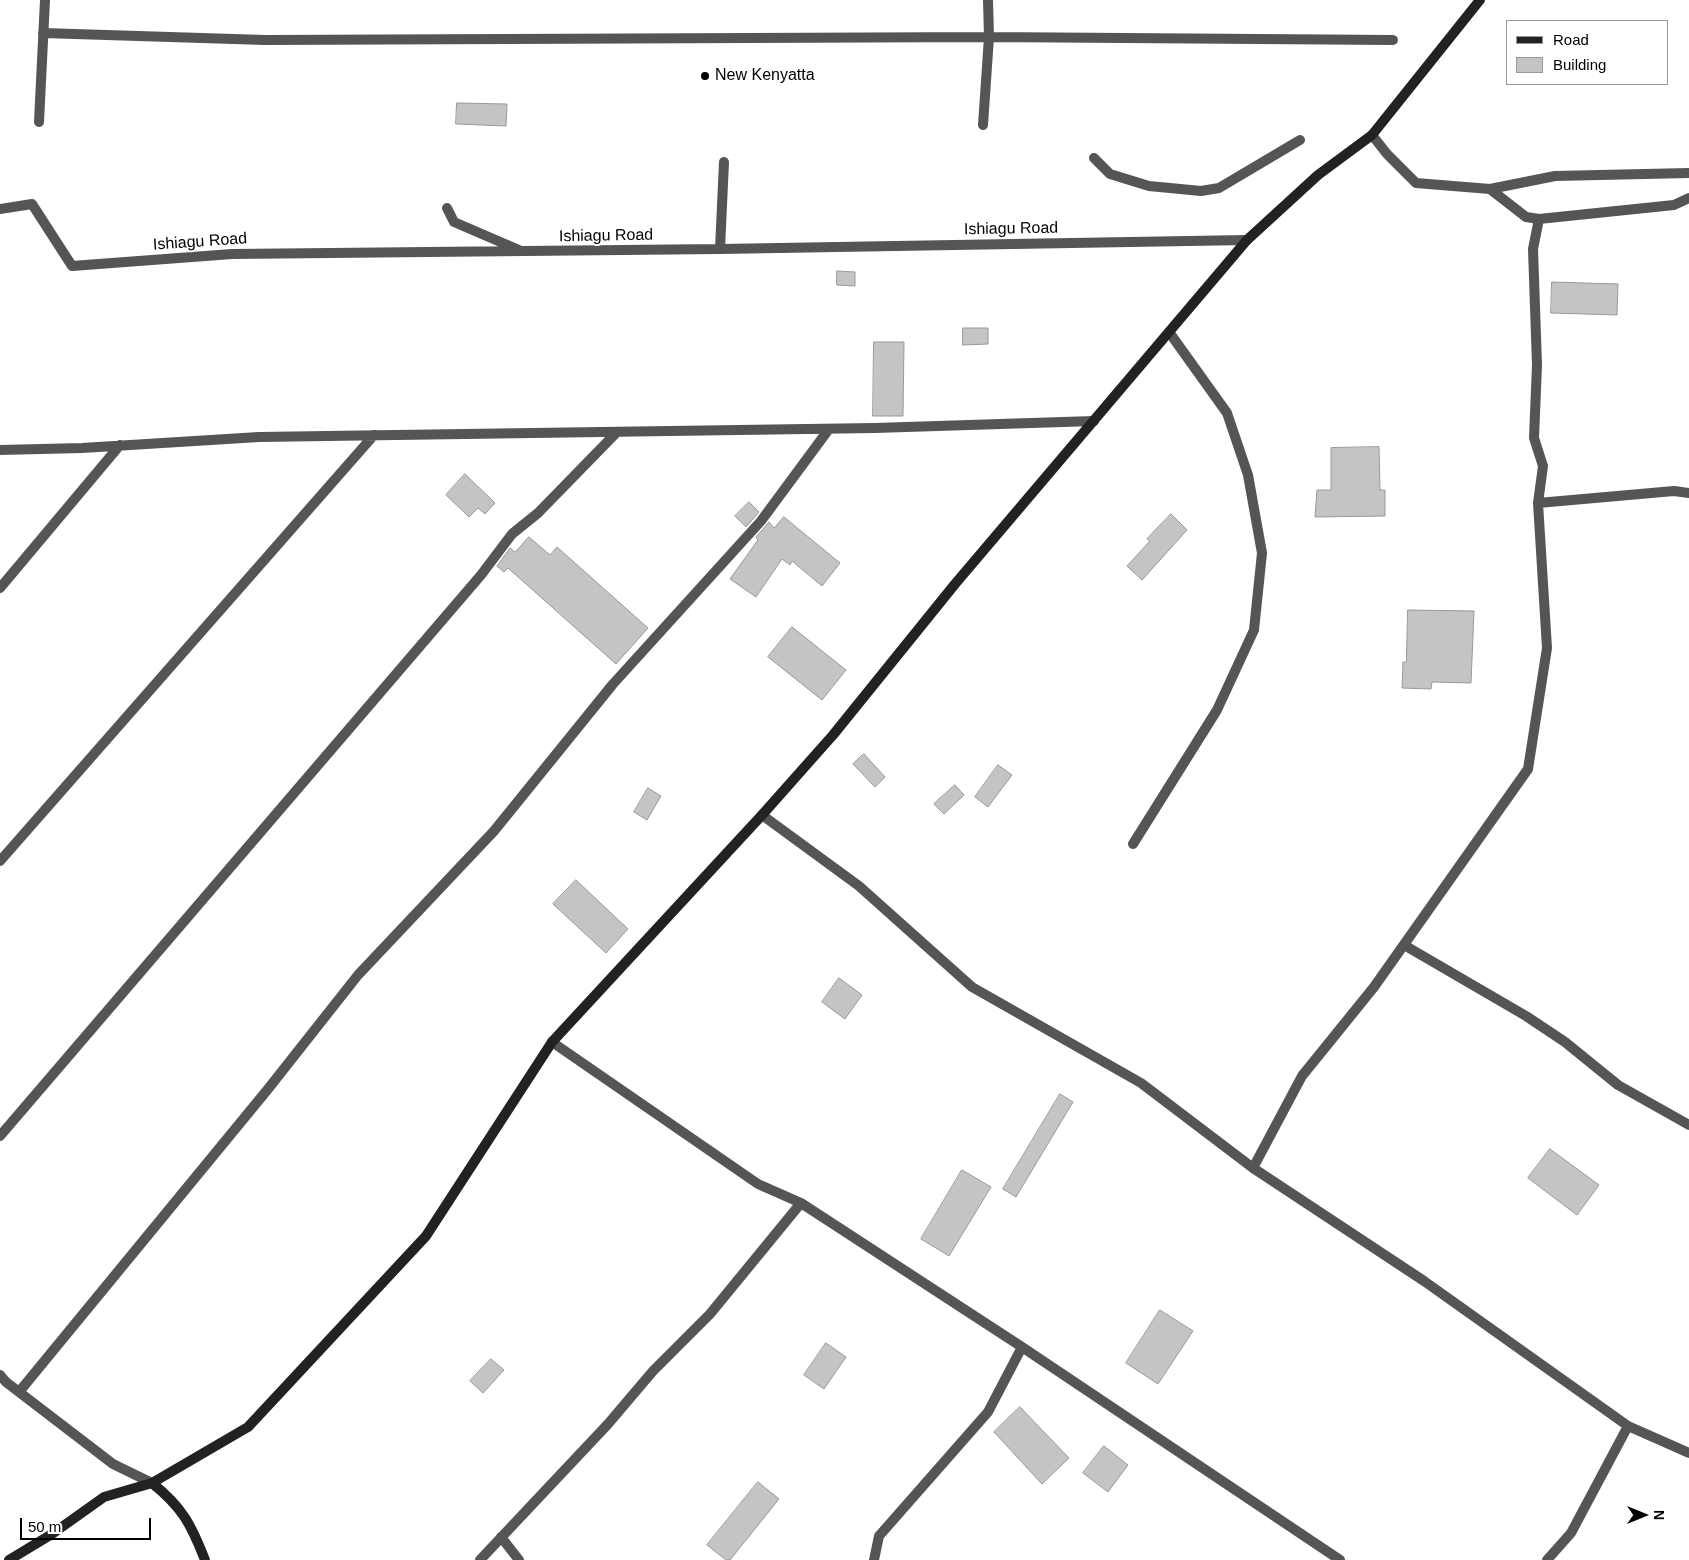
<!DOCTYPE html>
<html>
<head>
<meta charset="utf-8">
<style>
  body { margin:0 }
  #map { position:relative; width:1689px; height:1560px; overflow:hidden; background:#fff; font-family:Arial,sans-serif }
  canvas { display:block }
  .legend { position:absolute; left:1506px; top:20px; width:162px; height:65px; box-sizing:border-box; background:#fff; border:1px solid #999; margin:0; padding:6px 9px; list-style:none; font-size:15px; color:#000 }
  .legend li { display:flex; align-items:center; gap:10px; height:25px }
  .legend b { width:25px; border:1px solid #999 }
  .north { position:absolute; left:1619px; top:1490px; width:50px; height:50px; -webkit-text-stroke:4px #fff; paint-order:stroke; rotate:90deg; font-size:14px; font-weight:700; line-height:20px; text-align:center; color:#000 }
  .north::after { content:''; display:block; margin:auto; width:18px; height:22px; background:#000; clip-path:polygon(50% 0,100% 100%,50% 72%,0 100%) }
  .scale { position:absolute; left:20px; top:1518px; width:131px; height:22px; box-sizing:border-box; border:2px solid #000; border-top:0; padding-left:6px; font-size:15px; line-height:18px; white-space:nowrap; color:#000; -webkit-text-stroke:4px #fff; paint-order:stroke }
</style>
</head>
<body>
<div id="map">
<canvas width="1689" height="1560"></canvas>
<ul class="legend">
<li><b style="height:6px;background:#222"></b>Road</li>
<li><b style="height:14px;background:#c4c4c4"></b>Building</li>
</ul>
<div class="north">N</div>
<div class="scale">50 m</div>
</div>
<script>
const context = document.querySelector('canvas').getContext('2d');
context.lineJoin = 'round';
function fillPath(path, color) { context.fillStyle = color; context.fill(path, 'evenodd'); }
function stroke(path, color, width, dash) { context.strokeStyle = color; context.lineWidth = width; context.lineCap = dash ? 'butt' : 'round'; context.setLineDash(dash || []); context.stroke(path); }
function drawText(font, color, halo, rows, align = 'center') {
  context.font = font + ' Arial,sans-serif'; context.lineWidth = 4; context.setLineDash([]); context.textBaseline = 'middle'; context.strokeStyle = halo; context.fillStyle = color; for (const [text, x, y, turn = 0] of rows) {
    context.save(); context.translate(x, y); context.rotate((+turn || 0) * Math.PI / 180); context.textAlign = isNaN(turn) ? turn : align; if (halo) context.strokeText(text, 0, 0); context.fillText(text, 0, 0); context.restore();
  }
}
const building = new Path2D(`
  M457 103 507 104 506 126 456 124Z
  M837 271 855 272V286L837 285Z
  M1552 282 1618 284 1617 315 1551 313Z
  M963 328H988V344L963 345Z
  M874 342H904L903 416H873Z
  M1379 447 1380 490H1385V516L1315 517 1317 490H1331V448Z
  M465 474 495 503 485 514 478 508 469 517 446 495Z
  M749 502 759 512 746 527 735 516Z
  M1171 514 1187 530 1142 580 1127 566 1150 541 1147 539Z
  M784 517 840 563 822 586 792 561 790 565 782 559 756 597 730 579 758 540 756 537 769 522 774 528Z
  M529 537 550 555 557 547 648 628 616 664 508 568 504 572 497 566 510 548 515 552Z
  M1408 610 1474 611 1471 683 1432 682 1431 689 1402 688 1403 662H1406Z
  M792 627 846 670 822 700 768 657Z
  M864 754 885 777 875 787 853 764Z
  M998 765 1012 775 988 807 975 797Z
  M955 785 964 795 944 814 934 804Z
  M648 788 661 796 647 820 634 812Z
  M576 880 628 929 606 953 553 904Z
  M839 978 862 995 845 1019 822 1002Z
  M1060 1094 1073 1102 1016 1197 1003 1189Z
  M1550 1149 1599 1185 1577 1215 1528 1178Z
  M962 1170 991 1187 949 1256 921 1239Z
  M1160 1310 1193 1331 1158 1384 1126 1363Z
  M826 1343 846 1357 824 1389 804 1375Z
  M491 1359 504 1370 483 1393 470 1381Z
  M1020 1407 1069 1458 1042 1484 994 1432Z
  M1104 1446 1128 1465 1108 1492 1083 1473Z
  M758 1482 779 1499 730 1560H726L707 1545Z`);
fillPath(building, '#c4c4c4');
stroke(building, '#999', 1);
stroke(new Path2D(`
  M43 33 265 40 989 37 1393 40
  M39 122 45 0
  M983 125 989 37 988 0
  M1372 135 1387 154 1416 183 1490 189 1555 176 1689 173
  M1094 158 1110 174 1149 186 1201 191 1219 188 1300 140
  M1490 189 1526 217 1539 219
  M1689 198 1674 205 1539 219 1533 249 1537 365 1534 438 1543 466 1538 503 1674 491 1689 493
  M447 208 454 222 519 250
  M0 209 32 204 72 266 232 254 720 249 1247 240
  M720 249 724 162
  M0 450 82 448 259 437 875 428 1094 421
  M0 588 120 445
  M762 815 859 886 972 987 1141 1083 1253 1168 1424 1281 1628 1426 1689 1453
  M1133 844 1217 710 1254 630 1262 553 1248 475 1227 413 1169 332
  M0 861 374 435
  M1404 945 1526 1016 1565 1042 1618 1085 1689 1125
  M552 1042 758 1184 801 1203 1022 1347 1340 1560
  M0 1136 481 575 512 534 538 513 617 432
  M1253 1168 1302 1076 1374 987 1528 769 1547 648 1538 503
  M0 1375 6 1382 113 1464 152 1483
  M19 1392 268 1089 358 975 494 831 613 684 761 521 829 429
  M501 1537 519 1560
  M480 1560 608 1424 653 1371 710 1314 801 1203
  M874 1560 879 1536 988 1412 1022 1347
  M1547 1560 1571 1533 1628 1426`), '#555', 10);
stroke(new Path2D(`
  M152 1483C182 1507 191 1524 205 1560
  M9 1560 52 1534 104 1497 152 1483 248 1427 426 1236 552 1042 762 815 833 735 955 584 1247 240 1318 175 1372 135 1480 0`), '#222', 10);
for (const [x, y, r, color] of [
  [705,76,5,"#000"]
]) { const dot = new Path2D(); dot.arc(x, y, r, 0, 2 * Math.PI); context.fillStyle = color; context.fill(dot); stroke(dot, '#fff', 2); }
drawText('16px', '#000', '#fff', [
  ["New Kenyatta",715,76]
], 'left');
drawText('16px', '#000', '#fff', [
  ["Ishiagu Road",1011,229,-1],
  ["Ishiagu Road",606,236,-1],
  ["Ishiagu Road",200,242,-4]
]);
</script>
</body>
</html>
